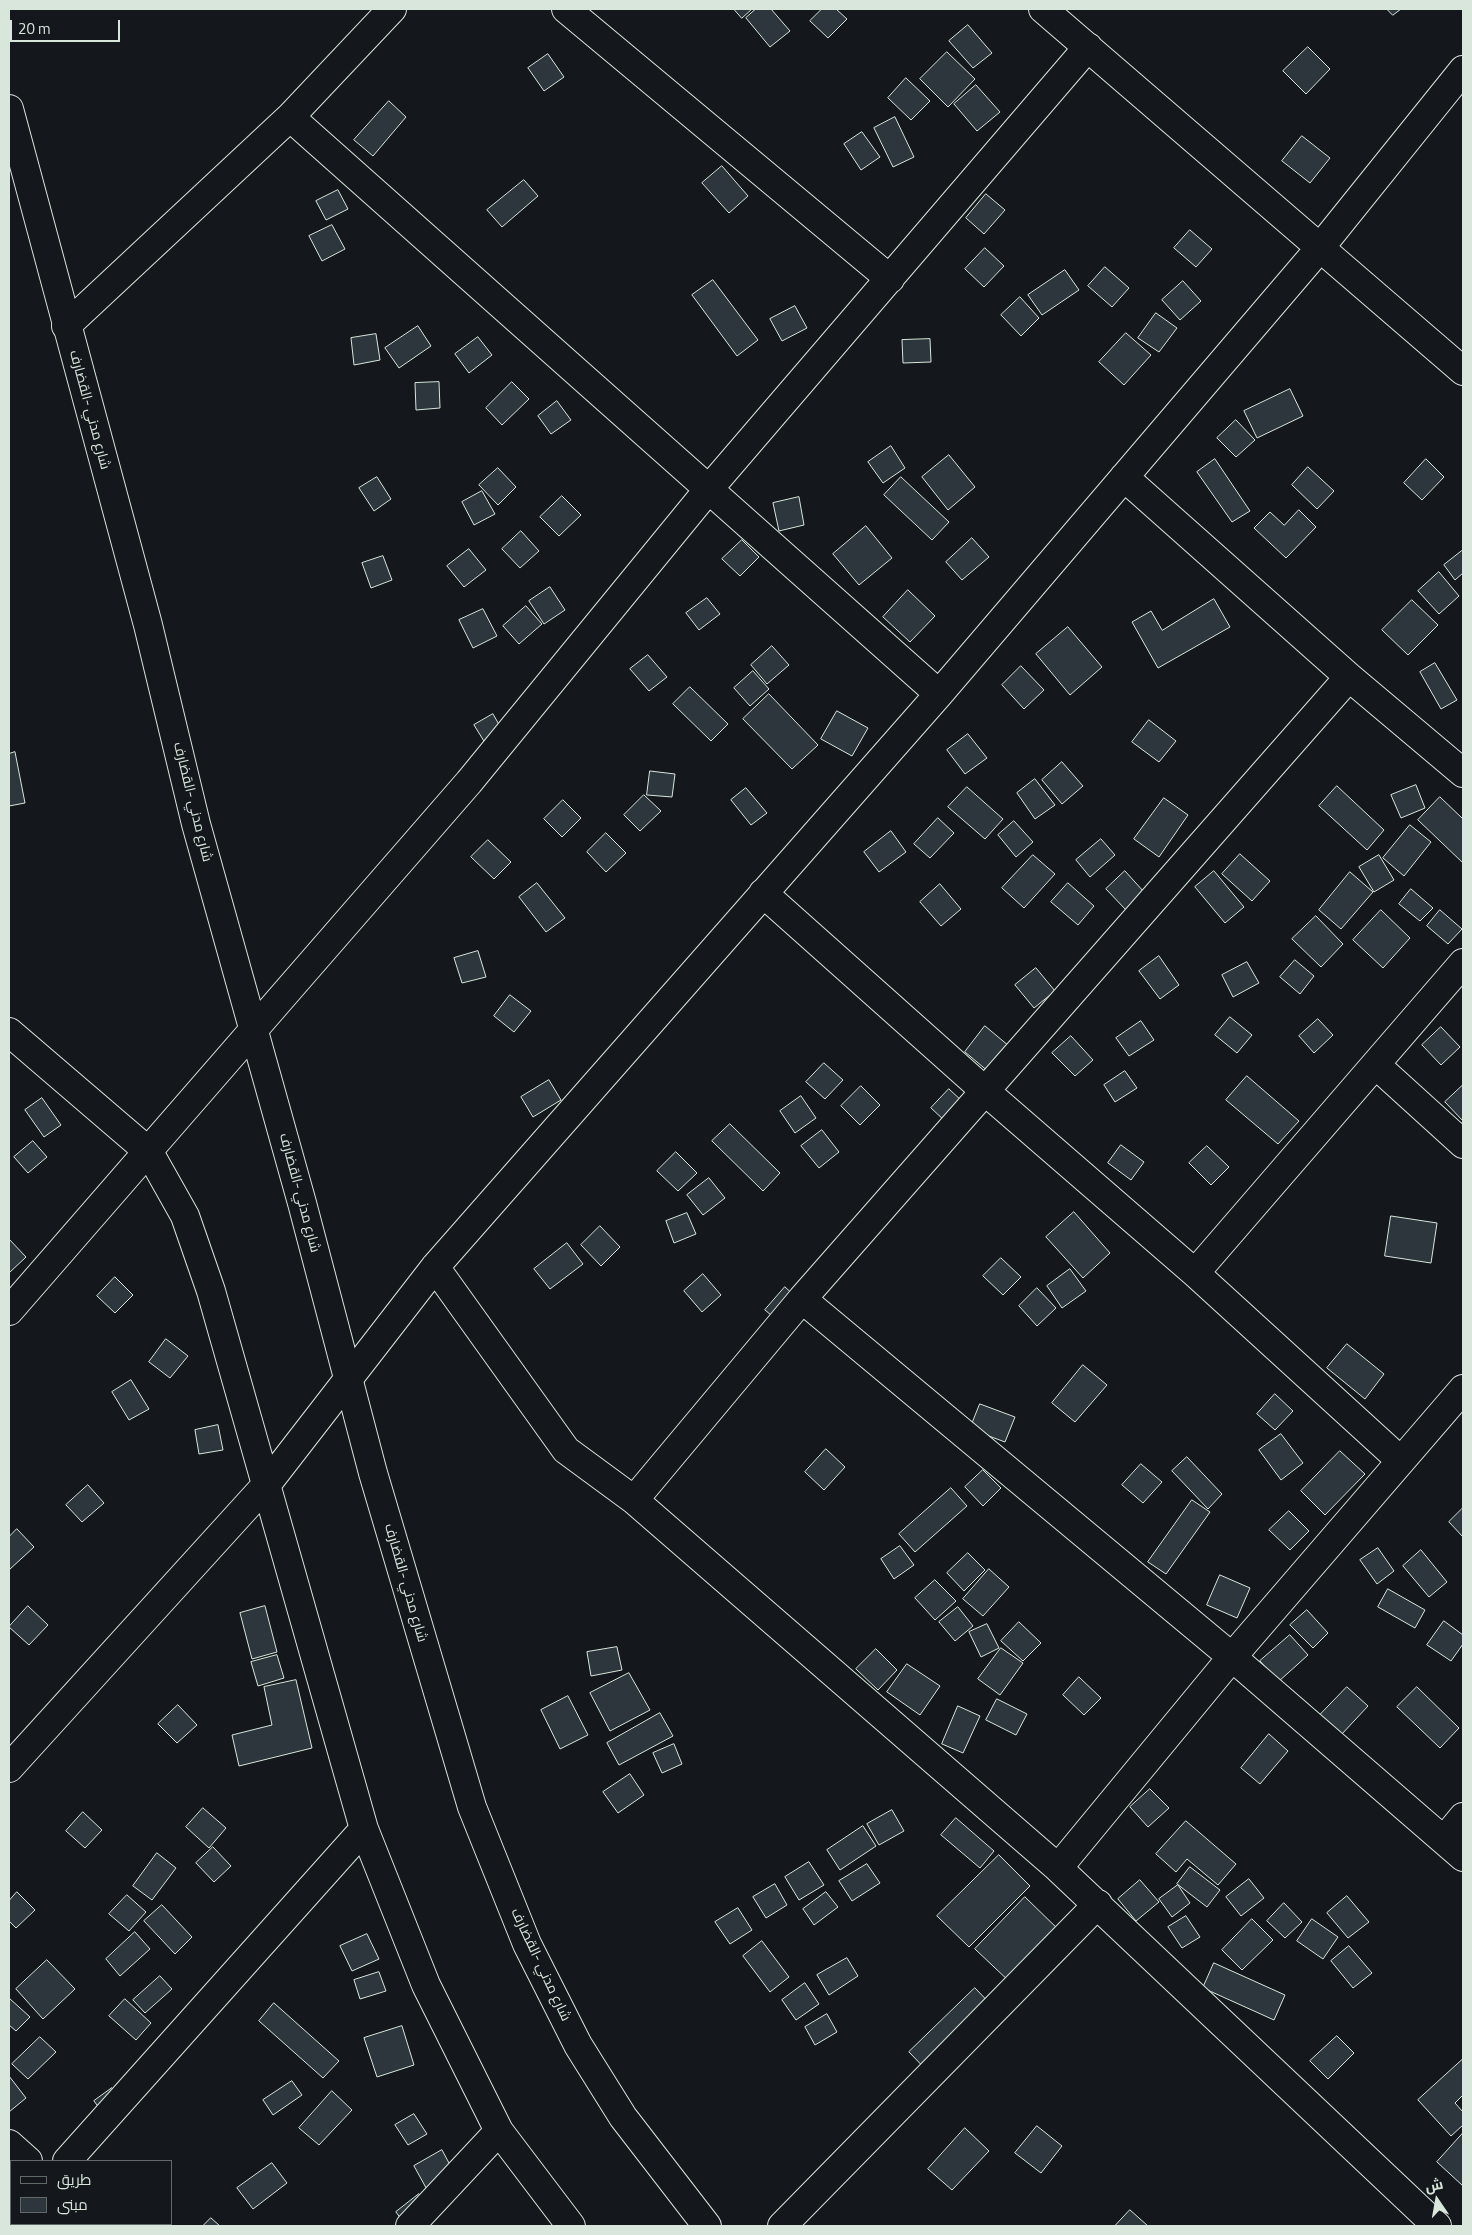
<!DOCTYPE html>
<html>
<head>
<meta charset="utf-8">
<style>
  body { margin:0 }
  #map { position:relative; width:1472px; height:2235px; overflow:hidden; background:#14181c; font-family:"Titillium Web",Cairo,sans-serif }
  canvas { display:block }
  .frame { position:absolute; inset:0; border:10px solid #d8e6dc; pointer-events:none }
  .legend { position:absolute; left:10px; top:2160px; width:162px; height:65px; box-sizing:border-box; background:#14181c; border:1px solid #626a69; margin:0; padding:6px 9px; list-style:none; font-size:15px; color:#d8e6dc }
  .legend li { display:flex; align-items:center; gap:10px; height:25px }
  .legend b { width:25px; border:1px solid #626a69 }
  .north { position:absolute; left:1412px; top:2175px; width:50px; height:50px; -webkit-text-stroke:4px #14181c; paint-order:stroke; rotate:348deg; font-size:14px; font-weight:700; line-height:20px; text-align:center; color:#d8e6dc }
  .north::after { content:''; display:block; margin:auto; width:18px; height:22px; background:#d8e6dc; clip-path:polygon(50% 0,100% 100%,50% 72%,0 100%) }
  .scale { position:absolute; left:10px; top:20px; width:110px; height:22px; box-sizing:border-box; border:2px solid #d8e6dc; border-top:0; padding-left:6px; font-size:15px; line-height:18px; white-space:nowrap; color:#d8e6dc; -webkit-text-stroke:4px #14181c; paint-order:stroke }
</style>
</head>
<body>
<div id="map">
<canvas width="1472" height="2235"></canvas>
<div class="frame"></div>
<ul class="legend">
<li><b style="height:6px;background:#14181c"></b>طريق</li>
<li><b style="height:14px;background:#2c363c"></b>مبنى</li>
</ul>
<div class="north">ش</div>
<div class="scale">20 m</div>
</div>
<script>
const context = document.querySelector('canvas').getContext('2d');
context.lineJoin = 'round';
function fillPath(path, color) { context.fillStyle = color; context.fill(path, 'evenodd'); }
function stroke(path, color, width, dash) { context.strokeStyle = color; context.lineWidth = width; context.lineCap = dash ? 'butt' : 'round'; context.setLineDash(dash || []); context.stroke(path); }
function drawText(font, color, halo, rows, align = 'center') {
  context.font = font + ' "Titillium Web",Cairo,sans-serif'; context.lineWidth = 4; context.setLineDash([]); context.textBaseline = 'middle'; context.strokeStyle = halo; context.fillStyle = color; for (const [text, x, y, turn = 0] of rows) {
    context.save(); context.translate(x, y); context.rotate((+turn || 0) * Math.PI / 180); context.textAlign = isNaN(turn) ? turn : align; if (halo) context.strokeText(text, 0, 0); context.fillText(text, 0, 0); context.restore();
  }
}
const building = new Path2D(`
  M734 9H752L742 18Z
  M756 9H771L790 31 770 47 746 18Z
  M822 9H836L847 19 828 38 810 21Z
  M1387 9H1401L1393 15Z
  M968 25 992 53 973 68 949 41Z
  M1308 47 1330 69 1306 94 1283 71Z
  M947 52 975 79 948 107 920 79Z
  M548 54 564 77 544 91 528 68Z
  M906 78 930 101 911 120 888 98Z
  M976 85 1000 112 977 131 954 104Z
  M389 101 406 117 373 156 354 140Z
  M895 117 914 157 893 167 874 128Z
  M862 132 880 157 861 170 844 144Z
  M1302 136 1330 158 1310 183 1282 161Z
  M722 166 748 196 729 213 702 183Z
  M524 180 538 196 502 227 487 210Z
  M338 190 348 209 326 220 316 201Z
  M986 194 1005 210 984 234 966 218Z
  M332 225 345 249 322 261 309 236Z
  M1190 230 1212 249 1196 267 1174 248Z
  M985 248 1004 266 984 287 965 269Z
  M1105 267 1129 288 1112 307 1088 286Z
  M1065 270 1079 290 1042 315 1028 295Z
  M713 280 758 340 737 356 692 295Z
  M1183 281 1201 301 1180 320 1162 300Z
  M1020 297 1039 318 1021 336 1001 315Z
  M795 306 807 328 782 341 770 319Z
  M1156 313 1177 328 1159 352 1138 338Z
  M418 326 431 346 399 368 385 348Z
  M1126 333 1151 355 1124 385 1099 362Z
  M376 334 380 360 354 365 351 338Z
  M478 337 492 355 469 373 455 354Z
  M930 339 931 362 903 363 902 340Z
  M439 382 440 408 416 410 415 383Z
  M512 382 529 399 502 425 486 408Z
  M1290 389 1303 416 1257 438 1244 411Z
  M557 401 571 420 551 434 538 416Z
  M1236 420 1255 440 1236 457 1217 438Z
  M891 446 905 468 883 483 868 462Z
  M949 455 975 487 948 510 922 477Z
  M1215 459 1250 511 1232 522 1197 472Z
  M1426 459 1444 477 1422 500 1404 483Z
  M1308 467 1334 491 1317 509 1292 485Z
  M498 468 516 487 498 505 479 485Z
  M377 477 391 499 374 511 359 488Z
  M901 477 949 522 932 540 884 495Z
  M482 491 495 514 474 525 462 502Z
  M562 496 581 515 559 536 540 517Z
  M799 497 804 525 779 531 773 503Z
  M1299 510 1316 527 1286 558 1254 528 1270 512 1284 525Z
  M866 526 892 558 859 585 833 554Z
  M521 531 539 551 520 568 502 549Z
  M972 538 989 557 962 580 946 562Z
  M742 540 759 557 740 576 722 559Z
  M469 549 486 570 464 587 447 566Z
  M1463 550V573L1455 580 1444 565Z
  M383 556 392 580 371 588 362 563Z
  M1439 572 1459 596 1439 614 1418 591Z
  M550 587 565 610 544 624 529 601Z
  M908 590 935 616 910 642 883 617Z
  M707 598 720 614 699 630 686 613Z
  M1214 599 1230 627 1158 668 1132 622 1151 611 1162 630Z
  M1412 600 1438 625 1408 655 1382 630Z
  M526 606 542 624 519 644 503 626Z
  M483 609 497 636 473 648 459 620Z
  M1068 627 1102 667 1070 695 1036 654Z
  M772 646 789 665 767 684 751 665Z
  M648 655 667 677 649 691 630 669Z
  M1435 663 1457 700 1441 709 1420 672Z
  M1021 666 1044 690 1024 709 1002 685Z
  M753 671 769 689 750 706 734 688Z
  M690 687 728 724 711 741 673 704Z
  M769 694 818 745 792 769 743 719Z
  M837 711 868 728 852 756 821 739Z
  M493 714 505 735 487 746 474 725Z
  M1149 720 1176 741 1159 762 1132 742Z
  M968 734 987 758 965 774 947 750Z
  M15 752 25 803 9 806V754Z
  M1062 762 1083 786 1062 804 1042 780Z
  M650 771 675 774 672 797 647 795Z
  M1035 779 1055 805 1035 819 1017 793Z
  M1416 785 1425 808 1401 818 1391 795Z
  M1337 786 1384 830 1367 850 1319 806Z
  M967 787 1003 819 985 839 948 807Z
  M746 788 767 813 751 825 731 800Z
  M644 795 661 811 640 831 624 815Z
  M1440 797 1463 819V863L1418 820Z
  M1164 798 1188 815 1159 857 1134 839Z
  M563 800 581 818 562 837 544 819Z
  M938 818 954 833 930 858 914 844Z
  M1014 821 1033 842 1016 857 998 835Z
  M1410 825 1431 842 1404 876 1383 858Z
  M891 831 906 852 879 872 864 852Z
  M606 833 626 853 606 872 587 852Z
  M1101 839 1115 855 1090 877 1076 860Z
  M488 840 511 862 494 879 471 857Z
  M1240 854 1270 881 1252 901 1222 874Z
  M1033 855 1055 874 1024 908 1002 888Z
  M1379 855 1394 880 1374 892 1359 867Z
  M1125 871 1144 892 1126 910 1106 889Z
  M1214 871 1244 907 1225 923 1195 887Z
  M1350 872 1373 892 1341 929 1319 910Z
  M537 883 565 918 546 932 519 897Z
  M1068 883 1094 906 1078 925 1051 902Z
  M940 884 961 909 941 926 920 902Z
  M1411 889 1433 908 1420 921 1399 904Z
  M1381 910 1410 938 1383 968 1353 940Z
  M1440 910 1462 929 1448 944 1427 926Z
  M1316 916 1343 944 1321 967 1292 939Z
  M478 951 486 977 462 983 454 958Z
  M1159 956 1179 985 1160 999 1139 971Z
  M1295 960 1314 976 1300 994 1280 977Z
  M1247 962 1259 983 1233 997 1222 975Z
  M1036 968 1055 991 1034 1008 1015 985Z
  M510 995 531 1011 514 1032 494 1016Z
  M1230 1017 1252 1035 1237 1053 1215 1035Z
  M1318 1019 1333 1035 1314 1053 1299 1036Z
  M1141 1021 1154 1040 1129 1056 1116 1038Z
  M985 1026 1009 1046 989 1072 965 1052Z
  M1441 1027 1460 1047 1441 1065 1422 1045Z
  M1071 1036 1093 1060 1075 1076 1052 1053Z
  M824 1063 843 1080 825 1099 806 1082Z
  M1125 1071 1137 1088 1115 1102 1104 1085Z
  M1247 1076 1299 1121 1278 1144 1226 1100Z
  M549 1080 561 1100 533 1117 521 1097Z
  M1463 1085V1121L1445 1102Z
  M861 1086 880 1105 860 1125 841 1106Z
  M949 1089 977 1115 959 1134 931 1108Z
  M801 1096 816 1118 795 1133 780 1111Z
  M42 1098 61 1125 44 1137 25 1110Z
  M730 1124 780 1173 763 1191 712 1141Z
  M822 1130 839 1152 819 1168 801 1146Z
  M33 1141 47 1157 28 1173 14 1157Z
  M1121 1145 1144 1162 1131 1180 1108 1163Z
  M1207 1146 1229 1167 1211 1185 1189 1163Z
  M676 1152 697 1173 678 1191 657 1171Z
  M709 1178 725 1198 703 1215 687 1195Z
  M1074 1212 1110 1253 1083 1278 1046 1237Z
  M687 1213 696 1234 674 1243 666 1221Z
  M1391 1216 1437 1223 1431 1263 1385 1256Z
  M600 1226 620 1247 601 1266 581 1245Z
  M9 1239 26 1257 9 1273Z
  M567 1243 583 1264 550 1289 534 1269Z
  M1001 1258 1021 1277 1003 1295 983 1276Z
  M1070 1269 1086 1291 1062 1308 1047 1286Z
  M703 1274 721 1295 702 1312 684 1291Z
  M115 1277 133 1295 115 1313 97 1296Z
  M785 1287 805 1305 785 1327 765 1310Z
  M1037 1288 1056 1308 1037 1326 1019 1306Z
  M166 1339 188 1356 170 1378 149 1362Z
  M1347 1344 1384 1374 1365 1399 1327 1368Z
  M1083 1365 1107 1385 1075 1422 1052 1403Z
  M131 1380 149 1409 129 1420 112 1392Z
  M1275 1394 1293 1411 1275 1430 1257 1414Z
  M980 1404 1015 1417 1005 1442 970 1429Z
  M218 1425 223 1450 199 1454 195 1430Z
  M1281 1434 1303 1463 1281 1480 1259 1450Z
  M826 1449 845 1467 824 1490 805 1472Z
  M1340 1451 1365 1474 1325 1515 1301 1491Z
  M1187 1457 1222 1494 1208 1509 1172 1471Z
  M1141 1464 1162 1482 1143 1503 1122 1485Z
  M983 1470 1001 1488 983 1506 965 1487Z
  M88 1485 104 1503 82 1522 66 1505Z
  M951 1488 967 1506 915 1552 899 1534Z
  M1192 1500 1210 1512 1166 1574 1148 1562Z
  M1462 1509 1463 1510V1537L1449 1522Z
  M1289 1511 1309 1531 1290 1550 1269 1530Z
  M17 1529 34 1547 9 1570V1537Z
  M900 1546 914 1565 894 1579 881 1559Z
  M1378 1548 1394 1571 1377 1584 1360 1560Z
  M1421 1550 1447 1582 1429 1597 1403 1566Z
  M968 1553 985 1570 964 1591 947 1573Z
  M989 1569 1009 1587 983 1616 963 1599Z
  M1220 1575 1250 1588 1237 1618 1207 1605Z
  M935 1580 956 1601 935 1620 915 1598Z
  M1388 1589 1425 1610 1415 1628 1378 1607Z
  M28 1606 48 1625 29 1645 9 1627Z
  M265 1606 277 1652 252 1659 240 1613Z
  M958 1607 973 1626 955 1641 939 1622Z
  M1307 1610 1328 1633 1313 1648 1290 1625Z
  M1444 1621 1463 1635V1644L1451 1661 1427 1645Z
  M1019 1622 1041 1643 1023 1661 1001 1641Z
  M987 1624 999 1648 981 1657 969 1632Z
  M1290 1635 1308 1655 1278 1682 1260 1661Z
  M617 1647 622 1670 591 1676 587 1652Z
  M1001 1648 1023 1663 1000 1695 978 1679Z
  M876 1649 897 1670 878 1690 856 1669Z
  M277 1655 284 1678 258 1686 251 1662Z
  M907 1664 940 1686 920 1715 887 1692Z
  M629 1673 650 1710 610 1731 590 1693Z
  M1079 1677 1101 1698 1084 1715 1063 1695Z
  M296 1680 312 1748 239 1766 232 1735 272 1725 264 1687Z
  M1347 1687 1368 1706 1341 1735 1319 1716Z
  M1417 1687 1459 1728 1440 1748 1397 1707Z
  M568 1696 588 1735 560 1749 541 1710Z
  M997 1699 1027 1714 1016 1735 986 1720Z
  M178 1705 197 1725 177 1743 158 1724Z
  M958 1706 980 1716 963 1753 942 1744Z
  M660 1713 673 1736 619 1765 607 1743Z
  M1269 1734 1288 1751 1260 1784 1241 1768Z
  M674 1744 682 1764 662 1773 653 1753Z
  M630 1774 644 1795 618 1813 603 1792Z
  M1150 1789 1169 1808 1148 1827 1130 1807Z
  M203 1808 226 1828 209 1848 186 1827Z
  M892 1810 904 1831 879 1845 867 1824Z
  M83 1812 102 1830 85 1848 66 1831Z
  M956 1818 994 1851 980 1868 941 1835Z
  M1186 1821 1236 1864 1218 1885 1187 1859 1176 1872 1156 1854Z
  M863 1826 876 1846 840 1870 827 1850Z
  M213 1847 231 1866 214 1882 196 1863Z
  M157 1853 176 1868 152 1900 133 1886Z
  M999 1855 1030 1886 969 1947 937 1916Z
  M809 1862 824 1885 799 1900 785 1877Z
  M867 1864 880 1883 852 1901 839 1881Z
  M1190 1867 1220 1890 1207 1907 1177 1884Z
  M1249 1879 1264 1898 1241 1916 1226 1897Z
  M1140 1880 1159 1902 1136 1921 1118 1899Z
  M775 1884 787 1905 766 1918 753 1897Z
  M1178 1885 1190 1903 1172 1917 1159 1899Z
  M17 1892 35 1910 16 1928 9 1921V1901Z
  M826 1892 838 1907 814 1925 803 1909Z
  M127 1895 146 1912 129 1931 109 1914Z
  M1347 1896 1369 1922 1348 1938 1327 1913Z
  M1025 1897 1062 1933 1012 1984 975 1949Z
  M1284 1903 1302 1922 1285 1938 1267 1921Z
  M162 1905 192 1937 175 1954 144 1921Z
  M738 1908 752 1930 730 1944 715 1922Z
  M1186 1916 1200 1937 1182 1948 1168 1927Z
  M1252 1919 1273 1940 1242 1970 1222 1950Z
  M1312 1919 1338 1937 1323 1959 1297 1941Z
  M135 1932 150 1949 120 1976 106 1959Z
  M367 1934 379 1959 352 1971 340 1946Z
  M762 1941 789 1977 770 1992 743 1956Z
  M1349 1946 1372 1973 1353 1988 1331 1961Z
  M847 1958 858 1976 829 1995 817 1975Z
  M47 1960 75 1989 43 2019 16 1989Z
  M1214 1963 1285 1995 1274 2020 1203 1988Z
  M379 1972 386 1991 360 1999 354 1980Z
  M160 1976 172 1989 145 2013 133 2000Z
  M805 1983 819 2004 796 2020 782 2000Z
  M975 1988 999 2013 933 2077 909 2052Z
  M9 1998 30 2017 16 2031 9 2025Z
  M125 1999 151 2023 136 2040 109 2016Z
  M274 2003 339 2061 323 2078 259 2021Z
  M827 2014 837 2032 815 2045 805 2027Z
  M402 2026 414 2065 377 2077 364 2038Z
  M1337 2036 1354 2053 1328 2079 1310 2061Z
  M40 2037 56 2052 28 2079 12 2064Z
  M1463 2059V2095L1455 2103 1463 2112V2125L1451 2136 1418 2100Z
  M9 2076 26 2098 9 2112Z
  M292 2081 302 2095 273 2115 263 2100Z
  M112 2088 126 2107 108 2120 94 2101Z
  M332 2091 352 2110 319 2145 299 2128Z
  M414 2114 427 2134 408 2145 395 2125Z
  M1037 2126 1062 2146 1041 2173 1015 2153Z
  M965 2128 989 2151 952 2190 928 2169Z
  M1463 2133V2186L1437 2162Z
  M442 2150 463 2189 435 2204 414 2166Z
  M272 2163 287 2183 253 2209 237 2188Z
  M419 2194 433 2214 406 2226 396 2212Z
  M1130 2210 1148 2226H1115Z
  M211 2218 220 2226H203Z`);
fillPath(building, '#2c363c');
stroke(building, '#d8e6dc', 1);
const minor = new Path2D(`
  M566 9 890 279
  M1043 9 1463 371
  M290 117 939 694
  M66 326 290 117 392 9
  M1124 477 1349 677 1463 773
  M763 893 985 1091 1195 1273 1401 1461
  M9 1032 149 1152 185 1216 211 1291 364 1829 426 1985 499 2131 571 2226
  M1376 1065 1463 1144
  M435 1267 566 1450 634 1500 1058 1868 1437 2226
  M1195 1273 1463 963
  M802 1299 1232 1657 1463 1857
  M9 1311 469 782 708 490 1088 47
  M634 1500 802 1299 1349 677
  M9 1768 267 1484 435 1267 939 694 1319 249 1463 70
  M1444 1840 1463 1817
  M1058 1868 1232 1657 1463 1389
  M9 2144 28 2161
  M67 2161 364 1829
  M100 2224 103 2226
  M11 2226 13 2224
  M410 2226 499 2131
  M782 2226 1098 1904`);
const highway = new Path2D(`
  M9 109 148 625 196 824 302 1203 373 1473 472 1807 527 1944 578 2045 623 2117 707 2226`);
stroke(minor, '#d8e6dc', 30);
stroke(highway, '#d8e6dc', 30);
stroke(minor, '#14181c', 28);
stroke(highway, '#14181c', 28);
drawText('14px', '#d8e6dc', '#14181c', [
  ["شارع مدني -القضارف",89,410,75],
  ["شارع مدني -القضارف",192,802,76],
  ["شارع مدني -القضارف",299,1193,75],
  ["شارع مدني -القضارف",405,1583,74],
  ["شارع مدني -القضارف",540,1965,65]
]);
</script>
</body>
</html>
